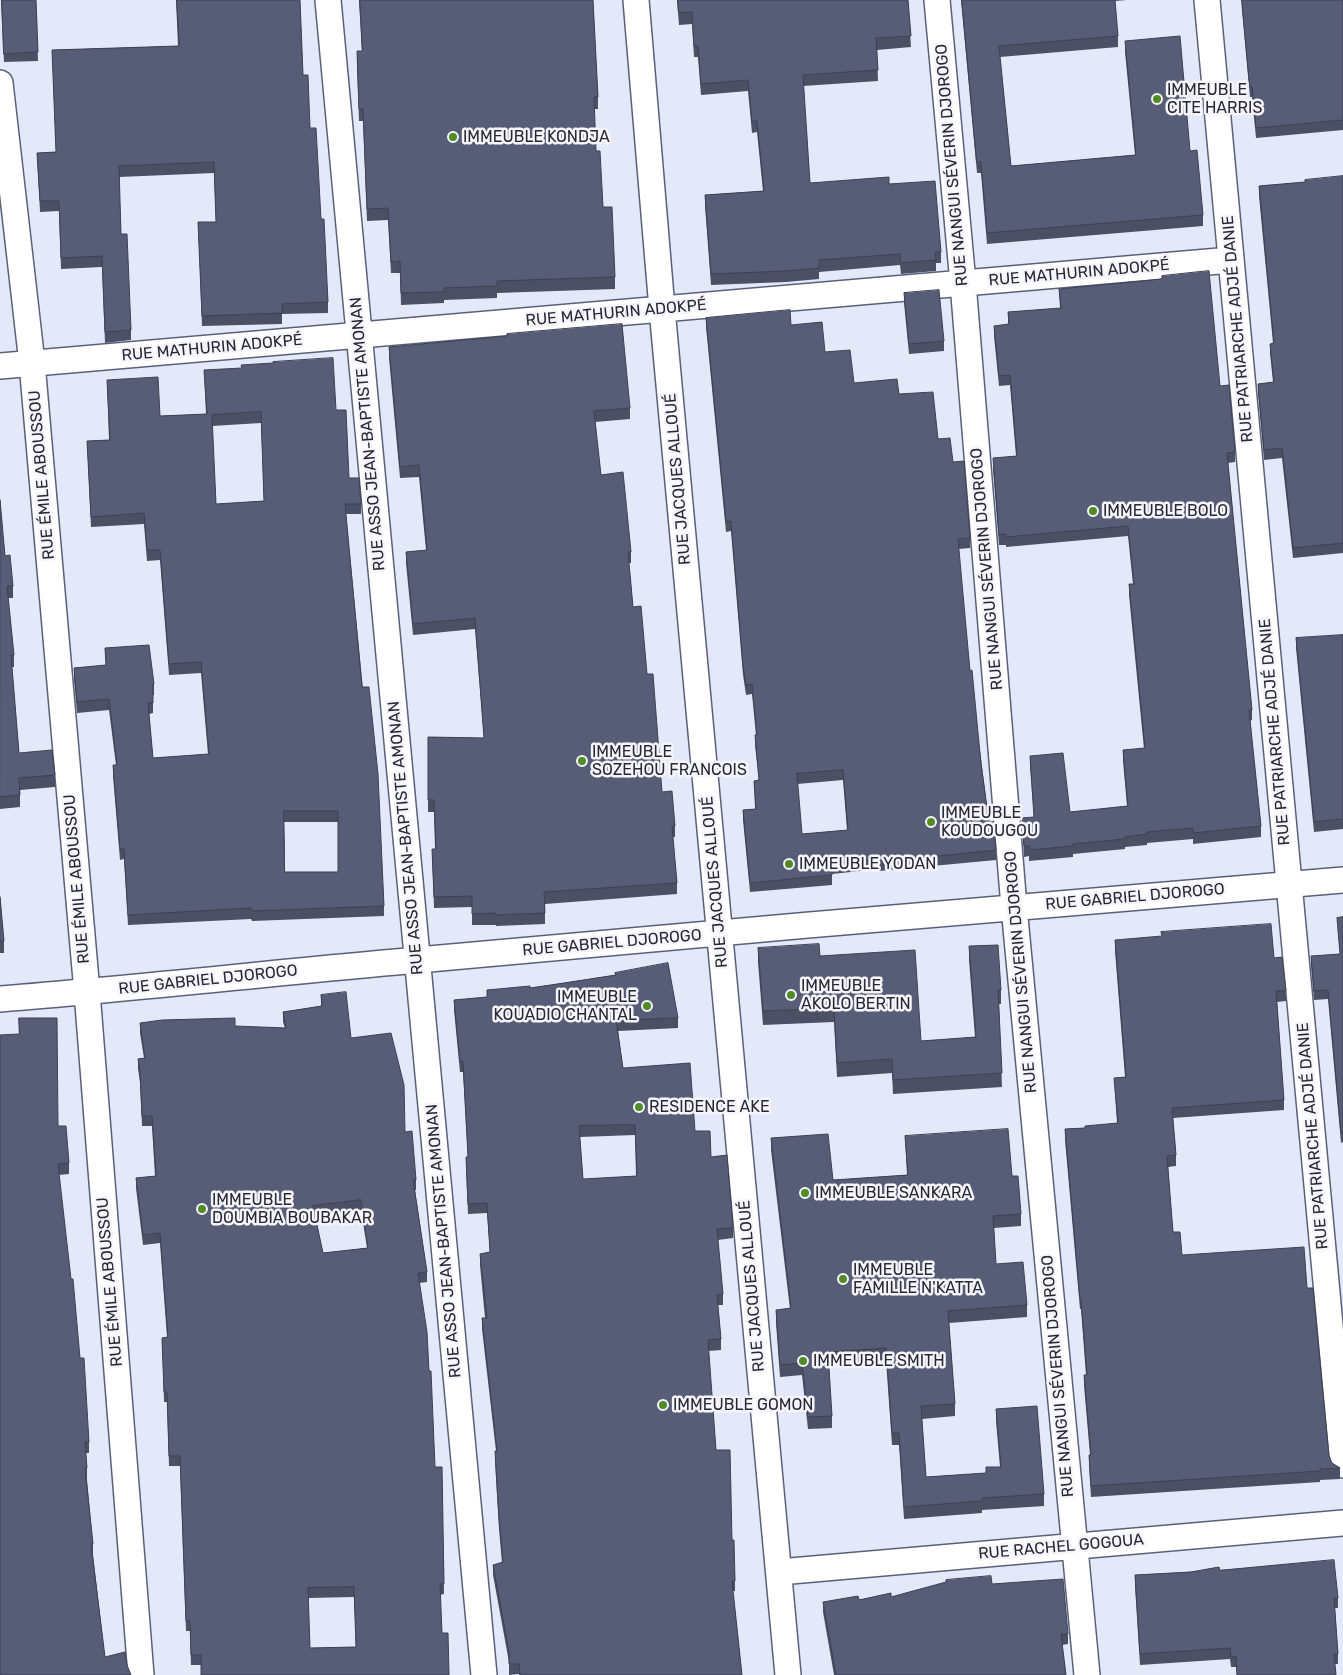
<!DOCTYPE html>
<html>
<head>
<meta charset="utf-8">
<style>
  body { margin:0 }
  canvas { display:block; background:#e4e9fa }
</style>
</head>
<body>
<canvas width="1343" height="1675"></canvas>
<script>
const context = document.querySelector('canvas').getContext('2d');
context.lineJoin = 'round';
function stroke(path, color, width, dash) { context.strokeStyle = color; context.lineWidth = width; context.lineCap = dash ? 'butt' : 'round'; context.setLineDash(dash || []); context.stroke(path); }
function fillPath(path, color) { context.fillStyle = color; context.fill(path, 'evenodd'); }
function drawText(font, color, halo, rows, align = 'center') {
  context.font = font + ' Rubik,sans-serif'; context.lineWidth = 5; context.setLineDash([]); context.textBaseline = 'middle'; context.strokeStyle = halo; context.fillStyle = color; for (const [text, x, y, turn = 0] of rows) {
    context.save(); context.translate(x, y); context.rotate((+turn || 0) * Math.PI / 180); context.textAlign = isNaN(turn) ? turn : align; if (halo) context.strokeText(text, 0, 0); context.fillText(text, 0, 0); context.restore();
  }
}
const street = new Path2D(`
  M328 0 484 1675
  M636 0 662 309 788 1675
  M937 0 963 283 1014 907 1087 1675
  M1207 0 1343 1465
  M0 83 32 363 87 992 141 1675
  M0 366 1231 260
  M0 999C140 988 279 972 418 960 726 931 1035 906 1343 880
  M779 1572 1343 1523`);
stroke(street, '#5a6079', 28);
stroke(street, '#fff', 25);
fillPath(new Path2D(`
  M1 0H36L38 61 4 62Z
  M176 0H300L303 75 310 128 321 219 328 302V313L282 314V324L202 326 198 222H216L214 173 119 177 121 234 131 330V340L105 343 102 267 61 269 59 211 40 212 37 153 56 152 52 50 178 46Z
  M359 0H593L598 97V109H594L596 151 603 207 615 277V289L497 293V298L444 300V303L401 305 400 273H391L388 220 367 221 363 121H359L357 63V51H362Z
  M677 0H908L911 47 877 50 878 81 803 86 810 183 889 184 941 252V263H936V271L901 274 900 265 819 272V279L786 282 711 285 705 206V195L763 191 757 132 752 133 748 91 701 95 698 57H694L692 24 679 25Z
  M961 0H1127L1115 1 1118 36V47L1000 57 1011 166 1135 155 1125 52V41L1190 151 1203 215V226L987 244 981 173H977Z
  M1242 0H1343V130L1256 138 1252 97H1250L1242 8Z
  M1343 176V553L1293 558 1282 458 1264 460 1258 393V384L1273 382 1270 353V344L1273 343 1259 196V186L1305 182Z
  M1059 289 1220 386 1235 452V462L1228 463 1252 710V720L1250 721 1261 826V837L1193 844V839L1147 843V845L1125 847V849L1073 854V857L1029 861V856L1024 857 1022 818 1034 817 1030 766V756L1070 812 1127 806 1123 761V750L1144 749 1129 595V584H1133L1128 536 1006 547V545H999L993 469V458L1016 456 1010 385 999 386 994 336V326L1008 324V312L1060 308Z
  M904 293 944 341V351L909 354 904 303Z
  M706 318 791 325 825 352 854 383 899 394 938 439 953 462 970 538V548L958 549 970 671 989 822 996 850V860L879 871V869L832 874V885L750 892 743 820V810L755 809 754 781 759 780 755 745V735H756L752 694 746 695 743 675 731 531 726 532 706 327ZM843 780 847 830 802 834 797 784Z
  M389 347 630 408V419L595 422 601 475 631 552V563H629L633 607 647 674 662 792 675 826V837H673L677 883V894L545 904V924L496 926V925H472V907L434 908 432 849H435L434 812H428V737L484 738 475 629 413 635 406 563V552L426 550 419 477 400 478 389 358Z
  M204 370 336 410 349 478 361 504V514H346L384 906V916L252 921 251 919 128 925 124 859 120 860 113 776V765H116L109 710 77 713 74 679V668L106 665 105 648 154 684V695H153V713L149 714 153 758 208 754 201 673 169 675 160 560 147 561 144 524 91 527 87 441 109 440 107 380 160 416 206 414ZM261 423 264 501 216 504 212 426ZM284 822H338V872H285Z
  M0 500 5 556 13 586V598H8L14 655V667H12L19 753 55 775V787L20 790V807L0 809Z
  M1343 635V829L1314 832 1296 648V638Z
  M0 897 4 941V953H0Z
  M1343 917V1142L1341 1143 1328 999 1314 1000 1311 965V956L1340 954 1337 918Z
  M1115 940 1274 958 1286 991V1001L1277 1002 1284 1100V1110L1173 1118 1176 1155V1166L1168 1167 1173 1232 1182 1255 1307 1288 1329 1456 1332 1463 1340 1468V1479L1320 1480V1482L1091 1497 1089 1466V1455H1090L1084 1385V1375H1086L1081 1309H1080L1065 1140V1129L1085 1128 1117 1123 1114 1078 1125 1077 1115 951Z
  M969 946 1001 990V1004H999L1002 1087 893 1094 892 1073 837 1077 834 1022 763 1025 758 962V948L820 956 921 1041 975 1037 969 960Z
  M615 973 678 1018V1028L618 1031 623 1068 695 1131 711 1157 733 1228V1238L718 1240 723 1294V1305H718L721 1339V1350L708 1351 716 1450 732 1540 735 1581V1591H733L742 1675H519V1674L509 1675V1662L493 1575V1565L502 1563 499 1529 495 1461 496 1451 482 1329V1318H485L480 1265V1254L490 1252 487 1213 468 1214 466 1167V1157H468L463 1072H460L454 1010V1000L487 997V990L530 988 564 983 615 975ZM635 1135 636 1176 583 1179 580 1137Z
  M321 995 351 1038 405 1132 416 1180V1190H415L427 1272V1282L419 1283 435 1467H442L444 1594 440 1595 442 1633 449 1675 201 1665H191L190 1631H186L180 1466H169L167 1402H164L162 1338 167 1337 160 1243 143 1245 136 1188V1178L155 1176 152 1126H142L140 1082 138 1069V1059L144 1058 140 1033V1023L285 1028 283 1022V1012L321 1006ZM361 1210 367 1248 323 1253 315 1216ZM354 1597 356 1647 310 1648 308 1598Z
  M58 1126 69 1163V1174L59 1175 89 1442V1453H86L87 1468V1480L93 1544V1555L105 1657 127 1665 0 1675Z
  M905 1136 1012 1176 1021 1214V1226L994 1228 996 1264 1027 1305V1317L949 1323 955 1404V1416L922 1419 926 1477 986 1473V1467H1000L996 1421V1409L1044 1494V1506L982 1510V1513L904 1519 899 1445H892L886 1360 828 1364 832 1416V1428L808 1429 802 1375 780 1377 776 1323V1310L790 1309 771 1150V1138L833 1180 907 1175Z
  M1220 1570 1338 1598V1608H1335L1338 1654V1664H1335L1336 1675H1237L1236 1667H1231L1230 1659 1140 1665 1135 1586V1575Z
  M992 1584 1068 1634V1644L1062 1645 1066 1675H834L823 1612V1602L891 1597Z`), '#4b5065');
const building = new Path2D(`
  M2 0H36L38 52 4 54Z
  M177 0H300L303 75H308L310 128H316L321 219H324L328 302 282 304V313L202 316 198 222H216L214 162 119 166 121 234H127L131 330 105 332 102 256 61 258 59 201H40L37 153 56 152 52 50 179 46Z
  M360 0H593L598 97H594L596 151H600L603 207H612L615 277 497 281V286L444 288V292L401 293 400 261 391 262 388 208 367 209 363 109H359L357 51H362Z
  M678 0H908L911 36 876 38 878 70 803 75 810 183 889 177V184L935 181 941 252H935L936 260 901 263 900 254 819 260V268L786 271 711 274 705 195 764 191 757 121H752L748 80 701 84 698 46H694L692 12 679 13Z
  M962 0H1115L1118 36 999 46 1011 166 1136 155 1125 41 1180 36 1190 151 1197 150 1203 215 987 233 981 162H977Z
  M1242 0H1343V120L1256 128 1252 87H1250Z
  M1343 176V543L1293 548 1282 448 1264 450 1258 384 1274 382 1270 344 1274 343 1259 186 1305 182V180Z
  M1209 271 1220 386 1229 385 1235 452 1227 453 1252 710H1249L1261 826 1193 833V828L1147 832V834L1125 837V839L1073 844V846L1029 850V846H1024L1022 818 1034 817 1030 756 1063 753 1070 812 1128 806 1123 750 1145 748 1129 584H1134L1128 526 1006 537V534L999 535 993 458 1017 456 1010 375 999 376 994 326 1009 324 1008 312 1061 308 1059 289 1162 279V276Z
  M939 290 944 341 909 344 904 293Z
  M790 310 791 325 822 322 825 352 850 350 854 383 897 379 899 394 933 392 938 439 950 438 953 462 964 461 970 538 958 539 970 671 972 670 981 764 989 822H993L996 850 879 862V859L831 864 832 875 750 883 743 810 756 809 754 781 759 780 755 735H757L752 684 746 685 743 665 731 521 726 522 706 318ZM843 770 848 830 802 834 797 774Z
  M622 324 630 408 594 411 601 475 623 472 631 552H628L633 607 641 606 647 674H653L662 792 672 791 675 826H672L677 883 544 892 545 913 496 915V913L472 914V896L434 897 432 849H436L434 800H428V737L484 738 475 618 413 624 406 552 427 550 419 465 400 467 389 347 507 336V334Z
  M333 358 336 410H346L349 478H359L361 504H345L362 687H369L378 774 384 906 252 911 251 908 128 915 124 849H120L113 765H117L109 699 77 702 74 668 106 665 105 648 149 645 154 684H153V703H148L153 758 209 754 201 662 169 664 160 550H147L144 513 91 517 87 441 110 440 107 380 158 377 160 416 207 414 204 370 242 368 241 365 273 363V362ZM261 412 264 501 216 504 212 415ZM284 811H338V872H285Z
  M0 500 5 556 10 555 13 586H7L14 655H11L19 753 52 750 55 775 19 778 20 795 0 797Z
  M1343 635V819L1314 822 1296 638Z
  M0 897 4 941H0Z
  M1343 917V1133H1341L1328 990 1314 991 1311 956 1340 954 1337 918Z
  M1271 924 1274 958 1282 957 1286 991H1276L1284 1100 1172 1108 1176 1155 1167 1156 1173 1232H1180L1182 1255 1304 1247 1307 1288H1313L1329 1456 1332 1463 1340 1468 1320 1469V1471L1091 1486 1089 1455H1091L1084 1375H1087L1081 1299H1080L1065 1129 1085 1128V1126L1118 1123 1114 1078 1126 1077 1115 940 1162 936 1161 932Z
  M819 944 820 956 915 950 921 1041 976 1037 969 946 998 945 1001 990H998L1002 1073 893 1080 892 1059 837 1063 834 1008 763 1011 758 948Z
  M668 963 678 1018 616 1020 623 1068 690 1063 695 1131H710L711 1157 727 1155 733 1228 717 1229 723 1294 717 1295 721 1339 708 1340 716 1450H730L732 1540H734L735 1581H732L742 1675H520L519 1664H509V1652L493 1565 503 1562 499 1518 495 1451H497L482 1318H487L480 1254 490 1252 487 1203 468 1204 466 1157H468L463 1061 460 1062 454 1000 487 997V990L530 986V988L564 983 616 975 615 973ZM635 1125 637 1176 583 1179 579 1126Z
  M346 992 351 1038 391 1033 404 1085 405 1132 412 1131 416 1180H413L427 1272 418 1273 427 1332 429 1371H431L435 1467H442L444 1584H440L442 1633H448L449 1675H201V1655H191L190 1621H186L180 1456H169L167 1392H164L162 1338 168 1337 160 1233 143 1235 136 1178 156 1176 152 1116H142L140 1072 138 1059 145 1058 140 1023 162 1020 235 1018V1026L286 1028 283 1012 322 1006 321 995ZM361 1200 368 1248 323 1253 313 1206ZM354 1587 356 1647 310 1648 308 1588Z
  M19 1018H57L58 1126H66L69 1163 58 1164 71 1279H73L80 1358H84L89 1442H85L87 1468H85L93 1544H91L105 1657 125 1652 127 1665 131 1675H0V1035L19 1034Z
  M1008 1129 1012 1176H1018L1021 1214 993 1216 996 1264 1023 1262 1027 1305 948 1311 955 1404 921 1406 926 1477 986 1473V1467H1001L996 1409 1037 1406 1044 1494 982 1498V1501L904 1507 899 1433H892L886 1348 828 1352 832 1416 808 1417 802 1363 780 1365 776 1310 791 1308 771 1138 828 1134 833 1180 908 1175 905 1136Z
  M1334 1560 1338 1598H1334L1338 1654H1334L1336 1675H1237L1236 1656 1231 1657 1230 1648 1140 1654 1135 1575 1191 1572 1219 1567 1220 1570Z
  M991 1576 992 1584 1063 1579 1068 1634H1061L1066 1675H836L823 1602 858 1596 859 1600 891 1593V1597L946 1582V1580Z`);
fillPath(building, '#575d76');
stroke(building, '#3d4153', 1);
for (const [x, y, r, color] of [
  [1157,99,5,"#528a25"],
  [453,137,5,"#528a25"],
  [1093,511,5,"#528a25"],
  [582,761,5,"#528a25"],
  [931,822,5,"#528a25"],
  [789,864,5,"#528a25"],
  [791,995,5,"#528a25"],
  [647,1006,5,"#528a25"],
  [639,1107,5,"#528a25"],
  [805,1193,5,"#528a25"],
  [202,1209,5,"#528a25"],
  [843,1279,5,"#528a25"],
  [803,1361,5,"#528a25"],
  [663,1405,5,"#528a25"]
]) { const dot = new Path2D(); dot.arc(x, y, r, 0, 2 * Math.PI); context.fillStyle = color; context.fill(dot); stroke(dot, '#f5f6fc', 2); }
drawText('16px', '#262933', '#f5f6fc', [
  ["IMMEUBLE",1167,90],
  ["CITE HARRIS",1167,108],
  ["IMMEUBLE KONDJA",463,137],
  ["IMMEUBLE BOLO",1103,511],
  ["IMMEUBLE",592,752],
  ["SOZEHOU FRANCOIS",592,770],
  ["IMMEUBLE",941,813],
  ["KOUDOUGOU",941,831],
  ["IMMEUBLE YODAN",799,864],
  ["IMMEUBLE",801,986],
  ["AKOLO BERTIN",801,1004],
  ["IMMEUBLE",637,997,"right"],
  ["KOUADIO CHANTAL",637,1015,"right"],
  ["RESIDENCE AKE",649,1107],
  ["IMMEUBLE SANKARA",815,1193],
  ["IMMEUBLE",212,1200],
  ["DOUMBIA BOUBAKAR",212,1218],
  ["IMMEUBLE",853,1270],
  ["FAMILLE N'KATTA",853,1288],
  ["IMMEUBLE SMITH",813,1361],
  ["IMMEUBLE GOMON",673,1405]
], 'left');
drawText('16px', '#262933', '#f5f6fc', [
  ["RUE NANGUI SÉVERIN DJOROGO",952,165,-95],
  ["RUE MATHURIN ADOKPÉ",1079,273,-5],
  ["RUE MATHURIN ADOKPÉ",616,313,-5],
  ["RUE PATRIARCHE ADJÉ DANIE",1238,329,-95],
  ["RUE MATHURIN ADOKPÉ",212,348,-5],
  ["RUE ASSO JEAN-BAPTISTE AMONAN",368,434,-95],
  ["RUE ÉMILE ABOUSSOU",42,475,-95],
  ["RUE JACQUES ALLOUÉ",678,479,-95],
  ["RUE NANGUI SÉVERIN DJOROGO",987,569,-95],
  ["RUE PATRIARCHE ADJÉ DANIE",1275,732,-95],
  ["RUE ASSO JEAN-BAPTISTE AMONAN",406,838,-95],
  ["RUE ÉMILE ABOUSSOU",77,879,-95],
  ["RUE JACQUES ALLOUÉ",715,882,-95],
  ["RUE GABRIEL DJOROGO",1135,897,-5],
  ["RUE GABRIEL DJOROGO",612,943,-5],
  ["RUE NANGUI SÉVERIN DJOROGO",1021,972,-95],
  ["RUE GABRIEL DJOROGO",208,980,-6],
  ["RUE PATRIARCHE ADJÉ DANIE",1313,1136,-95],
  ["RUE ASSO JEAN-BAPTISTE AMONAN",444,1241,-95],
  ["RUE ÉMILE ABOUSSOU",110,1282,-95],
  ["RUE JACQUES ALLOUÉ",752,1286,-95],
  ["RUE NANGUI SÉVERIN DJOROGO",1058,1376,-95],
  ["RUE RACHEL GOGOUA",1061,1547,-5]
]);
</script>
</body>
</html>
